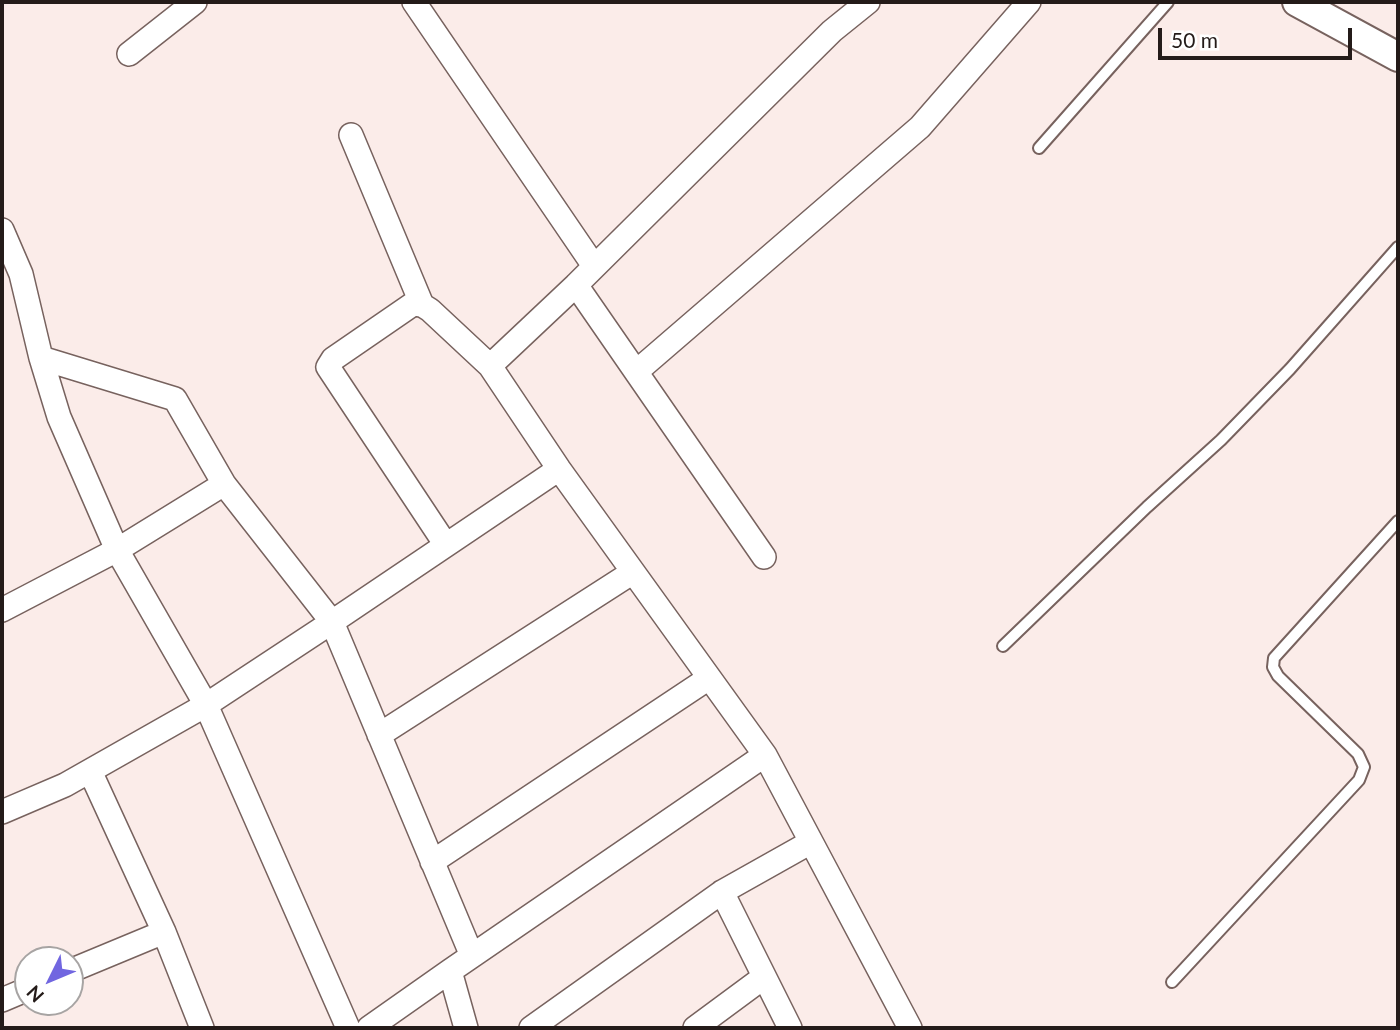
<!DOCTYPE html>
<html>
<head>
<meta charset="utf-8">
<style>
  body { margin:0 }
  #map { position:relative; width:1400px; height:1030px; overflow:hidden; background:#fbece9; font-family:Lato,sans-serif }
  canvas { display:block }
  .frame { position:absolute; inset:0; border:4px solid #241b19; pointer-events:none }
  .north { position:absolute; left:14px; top:946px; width:70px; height:70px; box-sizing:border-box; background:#fff; border:2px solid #a7a4a3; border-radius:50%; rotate:227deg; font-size:19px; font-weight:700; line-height:28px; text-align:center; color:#241b19 }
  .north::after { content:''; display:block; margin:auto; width:24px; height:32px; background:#7166e0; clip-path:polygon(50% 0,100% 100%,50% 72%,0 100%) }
  .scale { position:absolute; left:1158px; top:28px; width:194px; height:32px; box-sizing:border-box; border:4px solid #241b19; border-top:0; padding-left:9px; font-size:21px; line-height:24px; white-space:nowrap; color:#241b19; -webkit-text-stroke:5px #fff; paint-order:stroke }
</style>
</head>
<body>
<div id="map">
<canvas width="1400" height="1030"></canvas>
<div class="frame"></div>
<div class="north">N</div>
<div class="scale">50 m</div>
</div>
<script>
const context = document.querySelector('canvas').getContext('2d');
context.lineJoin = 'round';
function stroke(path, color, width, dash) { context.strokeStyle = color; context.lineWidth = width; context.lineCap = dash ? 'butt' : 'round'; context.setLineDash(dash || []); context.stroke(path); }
const service = new Path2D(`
  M1039 148 1168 2
  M1003 646 1147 507 1221 440 1290 369 1398 247
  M1172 982 1359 780 1364 767 1358 754 1278 676 1273 667 1274 658 1398 521`);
const minor = new Path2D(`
  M414 2 594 266
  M868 2 832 31 576 285 490 366 559 469 765 755 910 1028
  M129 54 195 2
  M351 135 422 305
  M2 230 21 274 41 358 59 417 117 550 206 705 332 622 472 956
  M576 285 764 557
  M41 358 175 399 224 484 332 622 559 469
  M636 372 920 127 1029 2
  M446 545 328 367 333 359 413 304 422 305 430 310 490 366
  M2 610 117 550 224 484
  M379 735 633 572
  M90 771 164 932 202 1028
  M2 812 65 785 206 705 348 1028
  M432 862 709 678
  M722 892 790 1028
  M70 971 164 932
  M450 971 466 1028
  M2 1000 28 989
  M369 1028 450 971 765 755
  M531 1028 722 892 811 842
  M695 1028 764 977`);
const tertiary = new Path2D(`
  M1297 2 1398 57`);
stroke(service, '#77625e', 14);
stroke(minor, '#77625e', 26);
stroke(tertiary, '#77625e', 32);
stroke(service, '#fff', 10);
stroke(minor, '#fff', 23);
stroke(tertiary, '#fff', 28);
</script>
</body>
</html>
